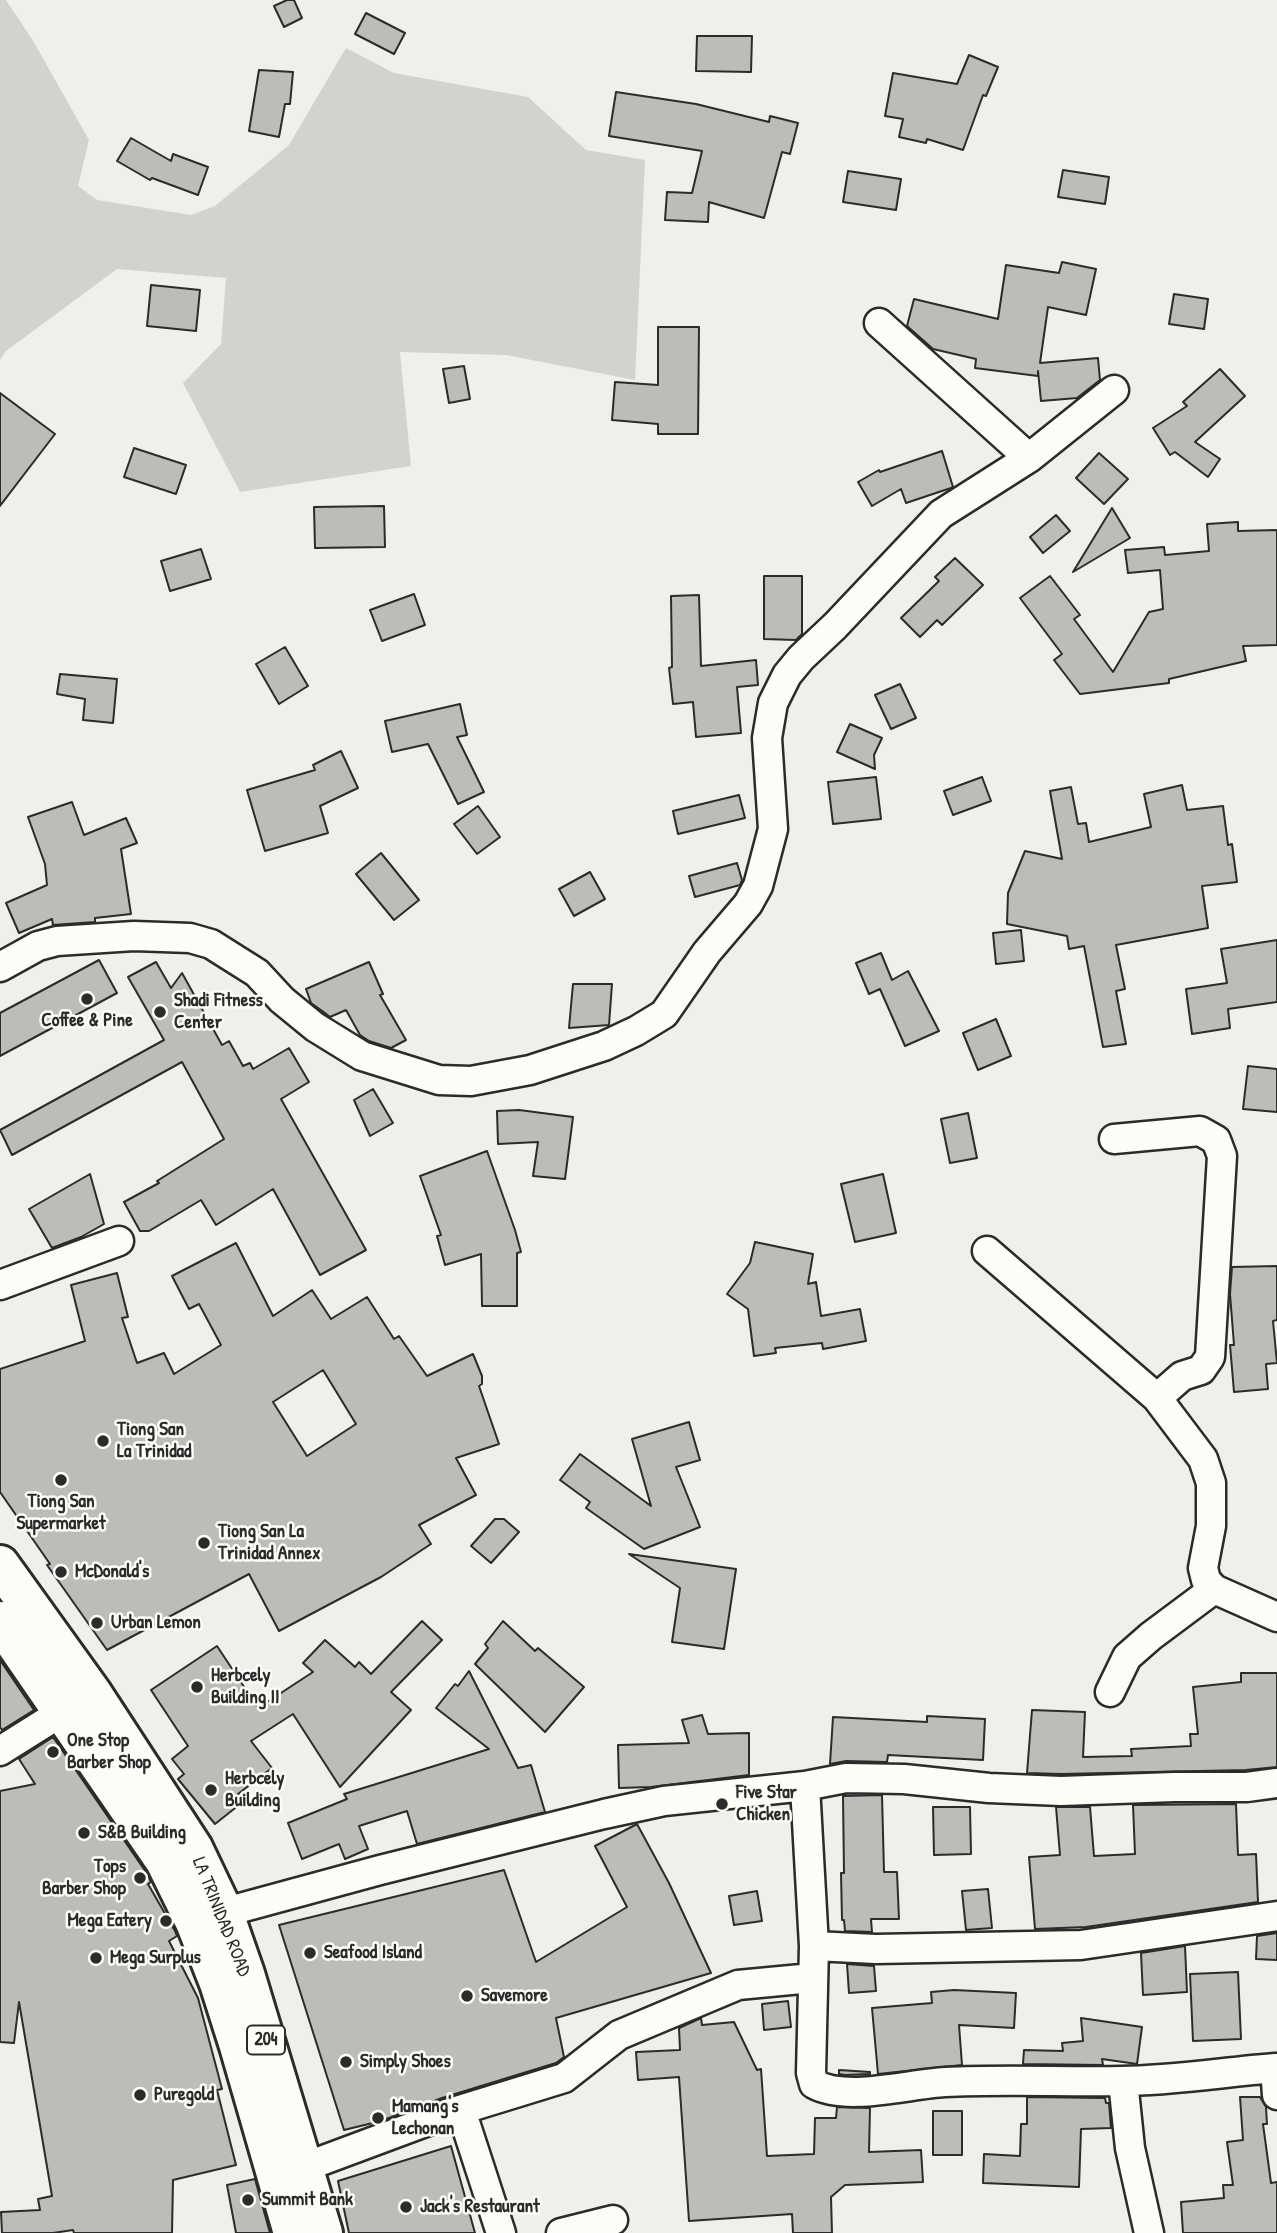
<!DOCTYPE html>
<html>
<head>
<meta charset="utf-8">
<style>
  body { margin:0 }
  canvas { display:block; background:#f0efeb }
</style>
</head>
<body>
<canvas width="1277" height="2233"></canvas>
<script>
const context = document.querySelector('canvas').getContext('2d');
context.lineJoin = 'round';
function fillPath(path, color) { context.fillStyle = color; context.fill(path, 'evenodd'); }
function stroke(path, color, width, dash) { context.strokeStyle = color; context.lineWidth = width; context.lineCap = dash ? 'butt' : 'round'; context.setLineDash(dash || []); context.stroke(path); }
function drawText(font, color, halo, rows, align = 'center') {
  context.font = font + ' "Patrick Hand",sans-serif'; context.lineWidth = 5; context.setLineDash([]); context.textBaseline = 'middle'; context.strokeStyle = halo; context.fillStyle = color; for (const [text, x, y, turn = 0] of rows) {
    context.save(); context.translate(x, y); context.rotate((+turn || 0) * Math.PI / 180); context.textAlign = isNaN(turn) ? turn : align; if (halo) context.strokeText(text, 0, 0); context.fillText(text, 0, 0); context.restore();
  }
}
fillPath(new Path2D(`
  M0 0H6L32 39 89 140 78 186 97 200 191 215 215 206 289 145 346 48 394 73 528 97 586 150 645 160 635 380 506 355 400 352 411 466 240 492 183 383 221 344 226 278 117 269 6 351 0 360Z`), '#d3d2cf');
const building = new Path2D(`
  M287 0H294L302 18 284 27 274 6Z
  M366 13 405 33 394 54 355 34Z
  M697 36H752L751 72 696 71Z
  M969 55 998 67 986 96 983 95 963 150 927 139 926 143 899 137 903 119 885 116 893 73 957 84Z
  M259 70 293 72 290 104H285L279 137 249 131Z
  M616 92 696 104 769 122 770 116 798 123 790 154 782 152 764 218 709 202 708 222 665 220 667 192 692 193 702 151 609 136Z
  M131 138 171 161 173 154 208 167 198 195 152 178 150 180 117 161Z
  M1063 170 1109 177 1105 204 1058 197Z
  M848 171 901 179 896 210 843 202Z
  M1062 262 1096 269 1086 315 1048 307 1040 363 1098 358 1100 380 1077 398 1041 401 1038 371V376L975 368 976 359 933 349 907 326 914 299 998 319 1006 265 1059 273Z
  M151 285 200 290 196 331 147 326Z
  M1174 294 1208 299 1204 329 1169 324Z
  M658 327H699L698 434H658V424L612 420 615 382 658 385Z
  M464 366 470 399 449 403 443 369Z
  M1220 369 1245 396 1195 442 1220 459 1208 477 1175 452 1170 455 1153 428 1187 406 1183 402Z
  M0 393 55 434 0 506Z
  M134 448 186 465 176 494 124 477Z
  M942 451 953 487 951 488 906 503 901 489 872 506 858 482 879 470 880 472Z
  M1099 453 1128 479 1104 504 1076 478Z
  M384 506 385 547 315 548 314 507Z
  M1112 508 1130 538 1073 572Z
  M1056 515 1070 531 1043 553 1030 537Z
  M1238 522V531L1277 530V645L1243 646 1246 661 1169 679V683L1080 694 1054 660 1062 654 1020 598 1050 576 1080 615 1074 619 1113 672 1149 612 1163 609 1160 570 1128 573 1125 550 1164 547 1165 555 1209 551 1207 524Z
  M201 549 211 579 170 591 161 561Z
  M955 558 983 585 942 625 937 620 920 637 901 618 939 581 935 577Z
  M764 576H802V634L796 640 764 639Z
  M414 594 425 625 382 641 370 610Z
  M699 595 701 666 756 660 758 685 737 687 741 733 696 737 693 702 673 704 669 668 672 667 671 596Z
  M285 647 308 686 279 704 256 664Z
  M60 674 117 679 113 723 83 720 85 699 57 694Z
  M900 684 916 718 891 729 875 695Z
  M460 704 467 735 457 737 484 792 458 804 428 744 392 752 385 721Z
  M850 724 882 738 874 755 875 769 837 752Z
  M341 751 358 788 320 806 328 833 265 851 247 790 315 770 313 765Z
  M876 777 881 819 833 824 828 782Z
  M982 777 991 801 953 815 944 791Z
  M1182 785 1187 810 1223 806 1228 845 1232 844 1237 882 1202 886 1208 928 1116 945 1125 989 1116 991 1126 1044 1103 1047 1084 946 1069 949 1067 936 1007 924 1008 893 1025 851 1062 859 1050 791 1071 787 1078 824 1086 823 1089 842 1151 827 1144 794Z
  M739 795 745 818 678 834 673 811Z
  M72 802 84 835 126 818 137 843 121 849 131 914 95 918V922L53 925 52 919 19 933 6 903 47 885 45 864 28 817Z
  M478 806 500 837 477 854 454 824Z
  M381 853 419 900 394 920 356 874Z
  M737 863 742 880 740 885 695 897 689 876Z
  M590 872 605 899 574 916 559 889Z
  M1021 930 1024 961 996 964 993 933Z
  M1277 940V1002L1228 1009 1230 1028 1192 1034 1186 989 1227 983 1221 949Z
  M881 953 892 980 908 971 939 1031 905 1046 880 989 869 994 856 963Z
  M99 960 117 993 0 1056V1013Z
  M156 962 171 988 182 973 222 1045 229 1041 243 1066 250 1063 253 1069 289 1048 309 1082 281 1099 366 1250 320 1275 273 1189 216 1225 201 1200 149 1231H140L124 1202 159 1183 157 1181 224 1139 182 1062 12 1155 0 1130 164 1040 128 977Z
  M369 962 383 994 380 995 406 1040 391 1048 369 1041 360 1035 346 1010 330 1017 325 1013 311 1003 306 989Z
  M573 984H612L609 1025 569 1028Z
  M996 1019 1011 1056 978 1070 963 1033Z
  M1248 1066 1277 1069V1112L1243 1109Z
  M373 1089 393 1123 370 1136 354 1100Z
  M519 1110 573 1117 565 1179 533 1176 538 1142 498 1144 497 1111Z
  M968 1113 977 1158 950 1163 941 1119Z
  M487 1151 515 1230 521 1252 517 1253V1306H482L481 1254 445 1265 437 1236 441 1235 420 1176Z
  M90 1174 104 1224 81 1237 52 1248 29 1209Z
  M883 1174 896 1233 855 1242 841 1184Z
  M755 1242 813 1254 808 1284 816 1282 821 1316 860 1309 866 1341 823 1349 822 1343 775 1348 776 1353 754 1356 748 1309 727 1294 750 1263Z
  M236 1243 273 1316 312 1290 331 1319 367 1297 394 1339 399 1336 427 1376 473 1354 482 1376V1384L479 1386 499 1444 456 1458 476 1495 419 1525 431 1544 381 1577 279 1631 249 1574 107 1650 47 1565 50 1564 0 1492V1369L85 1341 71 1285 117 1273 128 1317 122 1318 137 1363 164 1353 174 1374 221 1345 199 1304 189 1309 172 1276ZM323 1370 356 1424 307 1456 273 1402Z
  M1277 1266V1320L1273 1321 1277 1363 1266 1364 1268 1389 1234 1392 1230 1345H1234L1230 1294 1232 1267Z
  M689 1422 700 1460 676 1467 700 1527 644 1549 586 1508 590 1502 560 1480 580 1454 651 1506 632 1439Z
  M495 1519H504L519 1532 491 1563 471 1546Z
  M629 1554 736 1569 724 1649 672 1642 680 1588Z
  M422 1621 442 1640 391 1692 411 1710 340 1787 293 1714 251 1741 272 1768 238 1794 244 1801 215 1824 178 1779 184 1774 172 1759 188 1746 151 1690 217 1646 258 1708 313 1672 303 1663 325 1640 355 1667 359 1662 371 1674Z
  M503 1621 535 1651 538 1648 584 1687 545 1732 475 1664 488 1648 485 1644Z
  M0 1660 34 1710 2 1730 0 1727Z
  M469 1671 518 1768 531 1765 545 1812 417 1844 407 1811 359 1826 368 1849 345 1859 339 1844 302 1859 288 1823 347 1799 344 1794 489 1749 436 1708 455 1684 458 1686Z
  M1241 1673H1277V1767L1246 1770 1061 1774 1027 1773 1032 1710 1085 1712 1083 1757 1132 1756 1131 1749 1191 1746 1190 1734H1198L1193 1687 1241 1682Z
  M702 1715 708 1734 749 1733V1775L651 1787 619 1788 618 1745 689 1743 682 1720Z
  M927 1716 985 1719 983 1760 888 1755 887 1762 846 1761 830 1764 833 1717 927 1722Z
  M53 1737 148 1875 151 1882 148 1884 175 1931 177 1936 169 1941 198 1998 222 2089 217 2090 236 2165 173 2180 172 2233H74L73 2230 53 2233H2L1 2212 40 2210 38 2199 52 2196 19 2002 14 2043 0 2042V1791L35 1784 19 1759Z
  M882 1795 884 1872H897L899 1919H871L872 1932 845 1931 844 1920H842L841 1873H844L843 1796Z
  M1236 1804 1238 1855 1256 1854 1258 1902 1086 1927 1035 1929 1029 1857 1060 1855 1056 1807H1090L1094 1856 1135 1854 1133 1805Z
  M933 1807H970L971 1854 934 1855Z
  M637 1824 669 1883 711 1973 556 2018 564 2057 556 2063 442 2098 381 2121 344 2130 279 1925 504 1870 536 1962 627 1907 595 1846Z
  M988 1889 992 1928 966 1930 962 1891Z
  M757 1891 762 1921 734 1925 729 1896Z
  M1277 1933V1960L1256 1959 1257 1936Z
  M1185 1946 1187 1992 1143 1995 1141 1953Z
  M847 1964 874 1966 876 1991 849 1993Z
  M1238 1972 1241 2039 1193 2041 1190 1974Z
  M954 1990 1016 1993 1014 2028 959 2025 962 2065 878 2074 872 2008 932 2003 931 1992Z
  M788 2001 791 2027 764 2030 762 2004Z
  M701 2018 702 2025 734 2022 757 2070 761 2069 767 2156 814 2154 815 2118H836L837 2107 870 2108 869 2152 921 2150 923 2182 845 2185 831 2197 832 2233H793L792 2214 689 2221 679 2077 638 2080 636 2052 680 2050 679 2028Z
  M1081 2018 1142 2027 1137 2064 1102 2059 1103 2065 1023 2064 1024 2050 1063 2051 1062 2043 1083 2041Z
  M839 2070 870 2072V2074L845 2075 839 2074Z
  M1027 2097 1105 2098 1106 2103H1109L1111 2128 1081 2129 1079 2187 983 2183 984 2154 1020 2156 1021 2124H1027Z
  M1240 2097H1260L1266 2107 1267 2124H1263L1271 2183 1277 2182V2233H1183L1181 2202 1224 2198 1223 2185H1233L1227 2142 1243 2140Z
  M933 2111H962V2155H933Z
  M451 2146 475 2233H349L338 2181Z
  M255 2179 270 2233H236L227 2185Z`);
fillPath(building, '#bdbcb8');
stroke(building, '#2b2b2b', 2);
const minor = new Path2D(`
  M879 323 1029 458
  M0 967 38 946 57 941 134 936 190 938 211 944 257 973 282 1000 315 1027 362 1056 439 1080 471 1081 530 1070 604 1046 636 1031 664 1014 707 952 748 904 758 886 773 829 767 738 773 703 787 675 801 658 835 626 941 514 1029 458 1114 390
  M1114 1139 1200 1131 1216 1140 1222 1156 1210 1357 1201 1370 1182 1376 1157 1398
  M987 1251 1157 1398 1203 1459 1211 1483V1526L1203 1568 1206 1580 1214 1589 1277 1617
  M0 1285 119 1241
  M1110 1692 1127 1657 1151 1636 1214 1589
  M0 1751 78 1702
  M1277 1783 1247 1787H1174L1061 1791 989 1788 904 1779 846 1778 805 1786 814 1946 811 2073 814 2084C847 2102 908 2084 945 2082 1003 2079 1062 2082 1121 2081 1172 2081 1224 2072 1275 2068L1277 2095
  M207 1917 380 1870 604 1814 664 1801 805 1786
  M814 1946 876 1949 1081 1945 1277 1916
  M1123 2081 1130 2148 1149 2233
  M461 2110 501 2233
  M286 2174 447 2114 564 2078 619 2035 738 1985 812 1978
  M561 2233 613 2220`);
const highway = new Path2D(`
  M0 1565 92 1693 193 1848 223 1911 245 1974 323 2233
  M0 1621 165 1861 195 1922 219 1983 239 2046 293 2233`);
stroke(minor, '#2b2b2b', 33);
stroke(highway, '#2b2b2b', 44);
stroke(minor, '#fdfcf7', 28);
stroke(highway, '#fdfcf7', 38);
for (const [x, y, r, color] of [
  [87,999,7,"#2b2b2b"],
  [160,1012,7,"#2b2b2b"],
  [103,1441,7,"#2b2b2b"],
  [61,1480,7,"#2b2b2b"],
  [204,1543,7,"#2b2b2b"],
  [61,1572,7,"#2b2b2b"],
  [97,1623,7,"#2b2b2b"],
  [197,1687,7,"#2b2b2b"],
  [53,1752,7,"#2b2b2b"],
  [211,1790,7,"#2b2b2b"],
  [722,1804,7,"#2b2b2b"],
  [84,1833,7,"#2b2b2b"],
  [140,1878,7,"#2b2b2b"],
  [166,1921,7,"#2b2b2b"],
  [310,1953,7,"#2b2b2b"],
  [96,1958,7,"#2b2b2b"],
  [467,1996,7,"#2b2b2b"],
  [346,2062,7,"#2b2b2b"],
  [140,2095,7,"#2b2b2b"],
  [378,2118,7,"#2b2b2b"],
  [248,2200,7,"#2b2b2b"],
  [406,2207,7,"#2b2b2b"]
]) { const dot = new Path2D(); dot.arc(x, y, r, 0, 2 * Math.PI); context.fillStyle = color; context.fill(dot); stroke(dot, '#fdfcf7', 2.5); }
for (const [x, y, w] of [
  [266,2040,38]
]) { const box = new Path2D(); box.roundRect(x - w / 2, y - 14.5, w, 29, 5); context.fillStyle = '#fdfcf7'; context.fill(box); stroke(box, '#2b2b2b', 2); }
drawText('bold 18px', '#2b2b2b', null, [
  ["204",266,2040]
]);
drawText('bold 19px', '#2b2b2b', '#fdfcf7', [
  ["Shadi Fitness",174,1001],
  ["Center",174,1023],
  ["Coffee & Pine",87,1021,"center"],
  ["Tiong San",117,1430],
  ["La Trinidad",117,1452],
  ["Tiong San",61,1502,"center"],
  ["Supermarket",61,1524,"center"],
  ["Tiong San La",218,1532],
  ["Trinidad Annex",218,1554],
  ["McDonald's",75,1572],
  ["Urban Lemon",111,1623],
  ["Herbcely",211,1676],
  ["Building II",211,1698],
  ["One Stop",67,1741],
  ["Barber Shop",67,1763],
  ["Herbcely",225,1779],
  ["Building",225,1801],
  ["Five Star",736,1793],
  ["Chicken",736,1815],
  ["S&B Building",98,1833],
  ["Tops",126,1867,"right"],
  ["Barber Shop",126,1889,"right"],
  ["Mega Eatery",152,1921,"right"],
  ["Seafood Island",324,1953],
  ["Mega Surplus",110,1958],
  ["Savemore",481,1996],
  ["Simply Shoes",360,2062],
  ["Puregold",154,2095],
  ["Mamang's",392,2107],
  ["Lechonan",392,2129],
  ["Summit Bank",262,2200],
  ["Jack's Restaurant",420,2207]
], 'left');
drawText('19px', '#2b2b2b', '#fdfcf7', [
  ["LA TRINIDAD ROAD",221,1917,68]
]);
</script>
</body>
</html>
